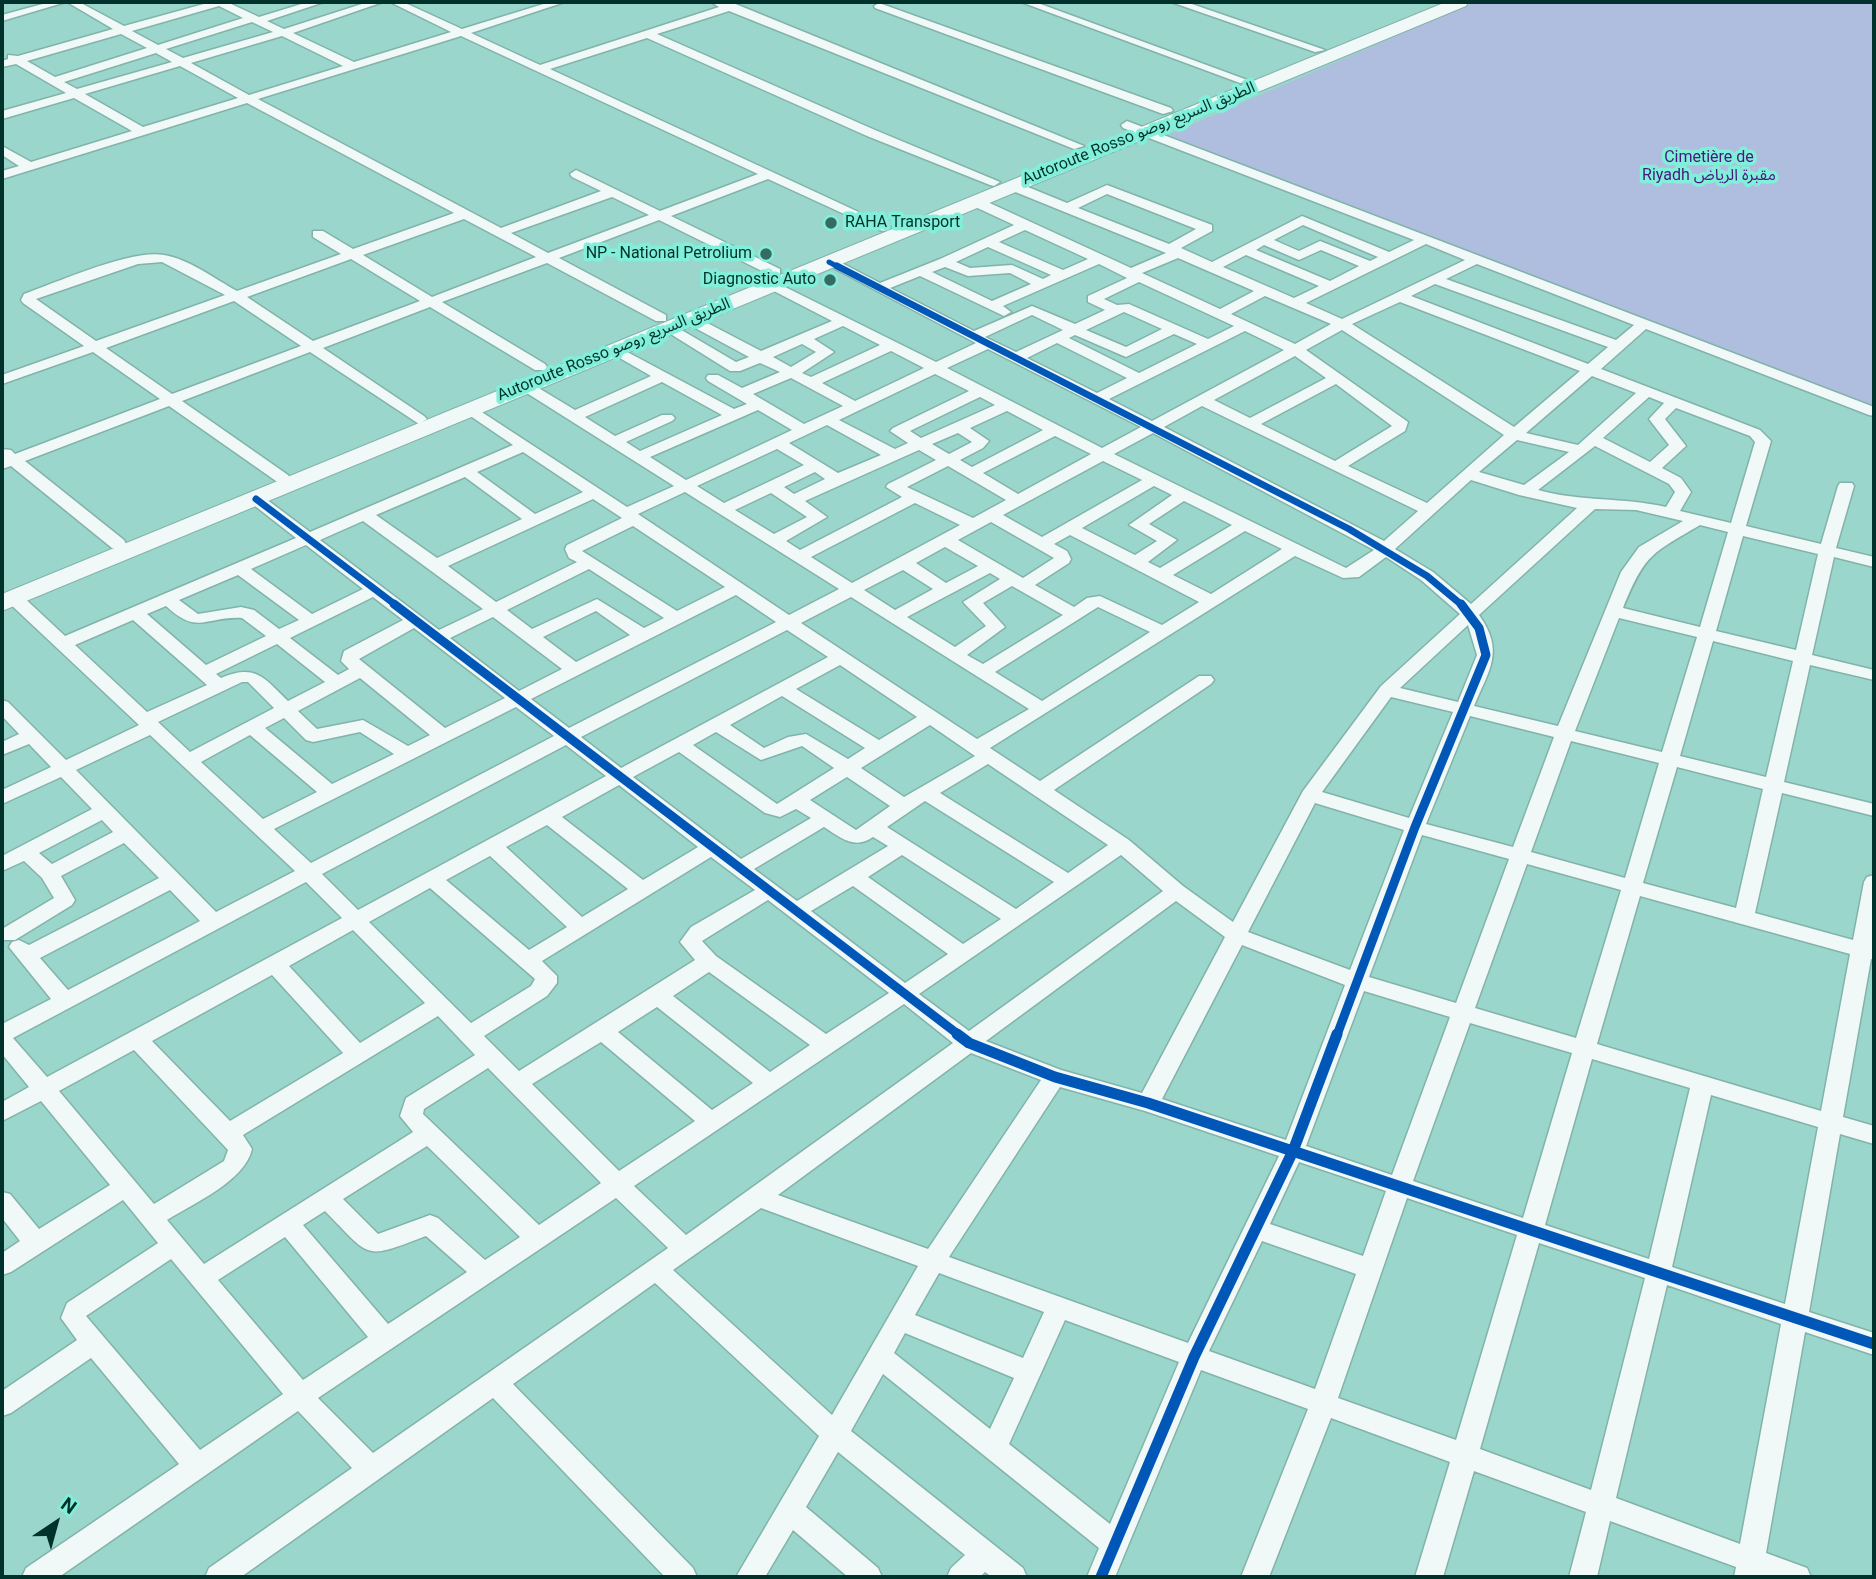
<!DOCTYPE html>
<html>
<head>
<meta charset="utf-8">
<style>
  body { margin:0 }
  #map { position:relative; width:1876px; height:1579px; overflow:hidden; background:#9ad6cb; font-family:Roboto,sans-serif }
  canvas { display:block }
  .frame { position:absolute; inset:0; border:4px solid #00322b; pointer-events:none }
  .north { position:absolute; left:21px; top:1488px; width:70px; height:70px; -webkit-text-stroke:5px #82efda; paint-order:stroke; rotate:36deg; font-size:19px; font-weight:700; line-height:28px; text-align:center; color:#00322b }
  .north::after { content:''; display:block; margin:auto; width:24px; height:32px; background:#00322b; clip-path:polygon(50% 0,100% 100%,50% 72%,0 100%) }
</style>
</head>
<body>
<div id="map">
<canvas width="1876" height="1579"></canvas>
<div class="frame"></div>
<div class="north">N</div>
</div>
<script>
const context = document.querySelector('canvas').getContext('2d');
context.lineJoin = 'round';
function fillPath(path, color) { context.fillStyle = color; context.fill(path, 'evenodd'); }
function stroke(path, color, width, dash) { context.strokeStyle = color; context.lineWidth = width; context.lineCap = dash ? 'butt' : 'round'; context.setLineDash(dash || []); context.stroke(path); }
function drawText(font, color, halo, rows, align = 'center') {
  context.font = font + ' Roboto,"Noto Sans Arabic",sans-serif'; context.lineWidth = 7; context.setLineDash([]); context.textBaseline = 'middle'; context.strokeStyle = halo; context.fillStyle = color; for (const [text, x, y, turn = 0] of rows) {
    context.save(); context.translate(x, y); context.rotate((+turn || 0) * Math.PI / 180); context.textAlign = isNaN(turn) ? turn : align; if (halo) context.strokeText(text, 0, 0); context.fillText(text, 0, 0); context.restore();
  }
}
fillPath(new Path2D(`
  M1475 2H1874V408L1168 135Z`), '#afbddf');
const minor = new Path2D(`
  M50 2H66L2 21V15Z
  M67 2H79L124 26 211 2H227L259 17 308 2H324L267 21 284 29 368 2H383L293 33 354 62 451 32 390 2H403L462 29 550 2H565L471 33 540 65 719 7 711 2 733 3 1084 146 1074 149 729 11 657 34 875 130 1000 182 994 186 990 185 867 136 647 38 550 69 891 227 884 231 879 230 768 179 671 216 780 269V275H770L659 220 559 258 666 315V321H656L547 263 442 302 545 364 547 367 545 370H535L430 307 323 348 424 416 427 419 419 424 310 352 182 401 288 475 290 478 288 481H276L169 406 25 461 124 540 126 544 124 548H112L11 466 2 469V449L11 450 15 454 160 399 93 352 2 384V375L84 346 23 303 21 300 24 294C58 282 131 249 164 255 189 259 215 279 237 291L341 254 313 237V231H323L353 249 454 213 247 103 2 179V171L19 166 2 155V146L31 162 132 131 74 98 2 119V111L66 93 16 64 2 67V61L8 59V55L18 56 113 29ZM219 6 243 18 158 45 132 31ZM252 22 273 32 183 58 166 49ZM121 34 147 48 55 77 27 61ZM282 36 343 66 249 95 191 63ZM461 36 758 174 660 211 576 170 570 174 572 177 601 191 501 228 258 99ZM156 53 172 62 77 89 64 82ZM180 66 238 98 143 127 85 94ZM612 197 649 215 548 253 511 233ZM464 219 536 257 432 297 363 255ZM351 259 420 301 313 341 247 297ZM162 262 225 295 96 341 36 299 138 264ZM234 301 301 346 172 394 106 348Z
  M1021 2H1035L1250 81 1240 83Z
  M1171 2H1186L1325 50 1315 52Z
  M879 3 1171 108 1173 111 1163 114 875 8 874 6Z
  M1127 121 1874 407V416L1869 415 1646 329 1601 369 1760 430 1771 441 1746 526 1821 544 1838 486 1840 483H1852L1854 486 1836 548 1874 557V567L1834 557 1812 655 1874 670V680L1810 665 1784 782 1874 804V816L1782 793 1755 913 1853 940 1864 882 1867 877 1874 875V960L1871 959 1843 1117 1874 1126V1144L1840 1134 1809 1312 1874 1333V1355L1805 1332 1766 1553 1807 1568 1811 1577H1734L1736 1567 1610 1521 1597 1577H1569L1586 1512 1474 1471 1443 1577H1415L1450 1462 1331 1418 1269 1577H1241L1308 1409 1201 1370 1115 1577H1087L1099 1548 883 1374 851 1431 1023 1568 1027 1577H992L985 1572 980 1577H947L951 1568 965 1555 838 1452 806 1507 878 1568 882 1577H848L793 1530 765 1577H736L819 1436 655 1283 513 1384 693 1568 697 1577H665L493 1398 241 1577H205L209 1568 352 1468 298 1411 59 1577H22L26 1568 179 1464 91 1358 11 1413 2 1416V1391L77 1340 61 1318 67 1303 158 1243 123 1200 11 1272 2 1275V1253L20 1241 2 1218V1192L10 1194 39 1229 110 1185 41 1101 2 1121V1102L29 1087 2 1054V1024L51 999 9 947 12 942 19 940 29 945 159 878 124 843 61 876 75 900 72 905 15 940H2V929L54 898 42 878 24 861 2 871V856L92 809 61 777 2 804V790L51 767 29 744 2 755V742L19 734 2 716V700L8 702 66 760 139 725 8 602 5 598 8 594H20L65 636 296 538 250 502 248 499 250 496H262L310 532 513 445 466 413 463 410 466 407 471 405 627 507 674 486 522 390 520 387 522 384H532L575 410 651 376 611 353 609 350 611 347 616 346 734 409 747 404 708 381 706 378 708 375H718L742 388 780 372 760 363 740 371H730L661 328 663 325H673L736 362 749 357 684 322V316H694L761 351 832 321 768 288V282L773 281 936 362 976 343 822 262 829 258 834 259 880 283 940 259 1014 225 971 205V199H981L1131 268 1166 253 1008 189V183H1018L1067 203 1107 185 1212 225V231L1181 248 1212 262 1302 216 1389 252 1414 240 1123 128 1121 125ZM1107 194 1196 229 1169 244 1078 208ZM1303 225 1378 257 1370 261 1320 241 1299 251 1274 240ZM1025 230 1088 259 1063 270 999 242ZM1426 244 1465 260 1342 319 1306 303ZM1264 245 1299 260 1321 250 1359 266 1330 281 1256 250ZM988 247 1051 275 1043 279 1012 265 970 268 956 262ZM1246 255 1319 286 1294 298 1223 267ZM1178 258 1254 291 1220 309 1142 273ZM1099 264 1127 278 1088 296V302L1105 310 1075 324 1032 306 974 331 890 288 920 276 1004 316 1011 312 1003 306ZM1477 264 1634 325 1616 340 1446 279ZM945 267 968 276 1010 273 1031 284 992 301 932 272ZM1139 282 1234 326 1208 339 1129 304 1117 305 1104 299ZM1435 284 1608 347 1588 364 1411 296ZM1265 296 1331 324 1295 344 1231 314ZM1400 302 1580 371 1514 427 1352 324ZM1124 312 1162 329 1126 347 1086 330ZM1032 315 1063 330 1016 352 985 337ZM843 326 880 345 811 377 802 373 834 352 814 339ZM1342 330 1504 435 1427 503 1348 466 1405 431 1408 422 1306 350ZM1245 331 1284 350 1152 421 1109 399ZM1174 334 1197 344 1139 373 1069 338 1075 335 1126 357ZM1057 343 1127 378 1097 393 1027 358ZM802 344 816 352 791 367 773 357ZM988 349 1141 427 1102 448 947 368ZM891 351 924 368 855 401 822 383ZM1295 356 1326 378 1250 418 1214 400ZM935 374 969 391 893 428 890 431 908 443 895 449 839 420ZM1592 376 1636 393 1578 445 1526 433ZM791 378 843 406 804 424 753 394ZM662 382 722 415 640 451 626 442 672 421 675 418 672 415H662L615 436 585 417ZM1336 384 1392 426 1335 461 1261 424ZM980 397 995 405 921 438 910 431ZM1649 397 1664 403 1649 419 1669 445 1650 462 1603 438ZM1202 406 1418 511 1384 541 1164 427ZM1676 408 1750 436 1755 442 1731 523 1680 511 1691 492 1681 478 1662 468 1686 446 1665 419ZM758 410 792 430 686 480 650 457ZM1007 411 1043 430 972 467 960 460 983 448 989 441 970 428ZM827 425 881 455 838 473 789 443ZM958 433 972 442 949 454 932 444ZM1153 433 1374 550 1346 568 1114 454ZM1055 436 1091 454 1018 494 983 473ZM1517 440 1569 452 1524 485 1479 472ZM1595 446 1669 484 1675 492 1666 507C1623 497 1581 502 1538 490ZM777 449 804 465 724 503 697 486ZM919 450 936 460 888 484 886 487 902 497 800 550 786 541 827 517 805 501ZM523 452 583 492 535 514 477 472ZM1103 461 1142 480 1042 537 1003 515ZM948 466 1006 500 973 518 907 487ZM815 472 825 479 794 494 784 487ZM465 477 522 519 437 558 376 515ZM1471 480 1519 495 1577 508 1471 604 1433 572 1395 549ZM1154 486 1172 495 1129 525 1157 541 1135 555 1082 528ZM685 492 839 589 789 615 638 514ZM771 493 807 517 774 534 735 510ZM593 499 622 518 567 545 565 549 569 558 577 562 496 602 448 566ZM1184 501 1232 525 1160 568 1148 562 1177 540 1149 524ZM915 503 960 525 852 583 811 557ZM1595 509 1636 510 1683 521 1639 547 1621 572 1558 726 1474 706C1489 670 1505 651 1479 615ZM363 521 483 609 439 630 320 540ZM991 522 1054 558 1023 578 958 540ZM1700 525 1728 532 1700 627 1623 608C1645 554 1651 554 1700 525ZM633 526 725 587 677 611 582 551ZM1245 531 1282 549 1211 594 1173 575ZM1070 535 1199 602 1162 625 1100 596 1087 598 1074 607 1035 585 1069 563 1071 559 1067 551 1054 544ZM1743 536 1818 554 1796 650 1716 631ZM306 545 363 589 312 614 251 569ZM945 547 978 566 946 583 916 563ZM1295 556 1343 578 1359 577 1386 557 1421 580 1460 614 1381 686 1303 791 1233 922 1183 886 1129 840 1054 790 1211 684 1214 680 1211 676H1199L1040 781 990 748ZM589 569 664 618 644 628 597 599 532 629 507 610ZM903 570 933 589 895 610 864 590ZM990 573 1000 579 963 602 986 626 955 647 907 617ZM238 575 299 620 279 629 254 610 241 607 198 614 179 600ZM1012 586 1063 615 983 664 967 655 1005 627 983 603ZM736 595 776 622 569 728 531 699ZM373 597 403 620 344 651 341 661 349 669 338 675 290 638ZM851 597 1029 709 977 739 801 623ZM166 606C198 636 206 616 242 618L266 636 206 665 147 614ZM1098 607 1150 632 1042 701 995 672ZM596 611 630 635 576 662 543 637ZM493 617 562 669 519 691 450 638ZM1619 618 1697 637 1662 752 1575 731ZM133 620 198 677 207 685 147 712 75 645ZM1468 625 1477 655 1458 702 1400 688ZM414 628 505 698 445 728 359 659ZM787 630 828 657 621 768 581 737ZM1713 641 1793 661 1766 777 1680 756ZM277 644 325 682 288 701C264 678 256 663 221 678L216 674ZM840 665 917 717 879 740 796 689ZM360 678 430 735 408 746 363 720 317 729 298 711ZM242 682H248L274 708 190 752 158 722ZM782 696 865 748 848 759 806 734 788 737 764 748 730 725ZM1391 697 1453 712 1409 818 1322 792ZM516 707 554 736 311 863 274 829ZM1470 716 1554 737 1513 847 1426 824ZM284 718 306 740 313 742 360 732 394 754 332 784 265 728ZM930 725 975 756 904 797 861 768ZM716 732 761 760 802 746 834 768 777 804 693 745ZM150 735 295 871 216 912 76 770ZM250 735 317 792 263 819 201 762ZM1571 741 1659 763 1625 878 1531 852ZM566 745 606 776 358 910 322 874ZM679 752 765 813 780 817 796 809 811 818 741 859 633 777ZM988 764 1108 845 1068 873 940 793ZM1677 767 1763 789 1736 908 1643 883ZM847 777 890 806 856 830 810 800ZM619 785 698 847 643 880 562 817ZM925 801 1054 882 1016 909 887 827ZM1315 803 1404 830 1350 970 1248 932ZM102 820 113 832 52 864 39 853ZM547 825 628 889 582 917 506 847ZM824 827C841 838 855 850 873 837L888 846 797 901 754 869ZM1422 835 1509 859 1456 1003 1369 977ZM902 855 1001 919 963 944 868 877ZM1121 855 1163 891 969 1031 919 994ZM490 856 567 927 529 950 446 880ZM711 857 755 890 691 927 680 942 695 960 519 1071 484 1036 547 996 557 983V976L542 961ZM1527 864 1621 890 1576 1038 1475 1008ZM306 882 342 918 47 1077 13 1038ZM853 886 948 954 905 983 811 911ZM430 888 535 979 531 986 471 1023 369 922ZM170 890 200 921 68 990 40 958ZM1640 896 1850 954 1821 1111 1597 1044ZM768 900 889 993 826 1034 716 956 702 941ZM1176 901 1225 937 1142 1093 1061 1070 986 1041ZM353 930 425 1003 360 1043 289 966ZM1242 945 1345 985 1286 1140 1162 1099ZM709 972 810 1045 770 1072 673 996ZM272 975 343 1053 230 1121 152 1041ZM1364 991 1450 1017 1392 1175 1306 1146ZM904 1004 953 1043 686 1235 634 1186ZM657 1007 753 1083 712 1110 618 1032ZM438 1016 475 1055 406 1098 400 1116 413 1132 204 1264 167 1220C194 1203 245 1181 252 1149L243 1135ZM1470 1023 1572 1053 1523 1218 1413 1181ZM601 1042 695 1121 619 1171 532 1084ZM134 1050 228 1150 224 1161 154 1204 59 1091ZM971 1053 1041 1080 928 1249 778 1195ZM1592 1059 1690 1088 1649 1259 1545 1225ZM488 1068 601 1183 539 1225 423 1114 424 1109ZM1060 1087 1145 1111 1279 1156 1188 1343 949 1257ZM1711 1095 1818 1127 1785 1304 1672 1267ZM427 1146 520 1237 485 1260 438 1218 430 1215 378 1234 343 1199ZM1299 1162 1386 1191 1363 1256 1270 1224ZM616 1198 668 1248 373 1453 318 1398ZM1407 1198 1517 1235 1456 1440 1338 1398ZM761 1208 918 1266 832 1415 673 1270ZM325 1211C372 1259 363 1260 426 1236L467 1272 388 1324 303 1225ZM285 1237 368 1337 303 1380 218 1280ZM1262 1241 1356 1274 1315 1389 1209 1351ZM1539 1243 1645 1278 1591 1490 1480 1449ZM171 1259 283 1394 200 1450 86 1316ZM939 1273 1044 1312 1023 1358 915 1315ZM1667 1285 1781 1324 1740 1544 1616 1498ZM1065 1320 1179 1362 1110 1524 1009 1444ZM905 1333 1014 1378 990 1429 894 1353Z`);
const highway = new Path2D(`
  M1446 2H1468L1466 6 2 611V594Z`);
stroke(minor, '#82b3aa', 3);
stroke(highway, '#82b3aa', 2);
fillPath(minor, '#f0f9f7');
fillPath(highway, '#f0f9f7');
stroke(new Path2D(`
  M829 262 840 268`), '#0057b8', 5);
stroke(new Path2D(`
  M837 266 1349 529 1427 576 1463 606
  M256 499 397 606`), '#0057b8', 7);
stroke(new Path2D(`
  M394 604 959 1035
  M1337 1035 1415 827 1486 655 1479 628 1461 604`), '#0057b8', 9);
stroke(new Path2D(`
  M957 1034 969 1043 1055 1077 1148 1103 1874 1344
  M1101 1577 1194 1357 1293 1151 1337 1034`), '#0057b8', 11);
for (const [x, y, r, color] of [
  [831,223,7,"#366b63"],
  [766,254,7,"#366b63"],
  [830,280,7,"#366b63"]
]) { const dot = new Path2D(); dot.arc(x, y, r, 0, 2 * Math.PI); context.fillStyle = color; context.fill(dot); stroke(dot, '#82efda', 2.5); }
drawText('16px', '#00322b', '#82efda', [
  ["Autoroute Rosso الطريق السريع روصو",1139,134,-22],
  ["Autoroute Rosso الطريق السريع روصو",614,350,-22]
]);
drawText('16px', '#48177d', '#82efda', [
  ["Cimetière de",1709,158],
  ["Riyadh مقبرة الرياض",1709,176]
]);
drawText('16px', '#00322b', '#82efda', [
  ["RAHA Transport",845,223,"left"],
  ["NP - National Petrolium",752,254],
  ["Diagnostic Auto",816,280]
], 'right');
</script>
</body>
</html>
